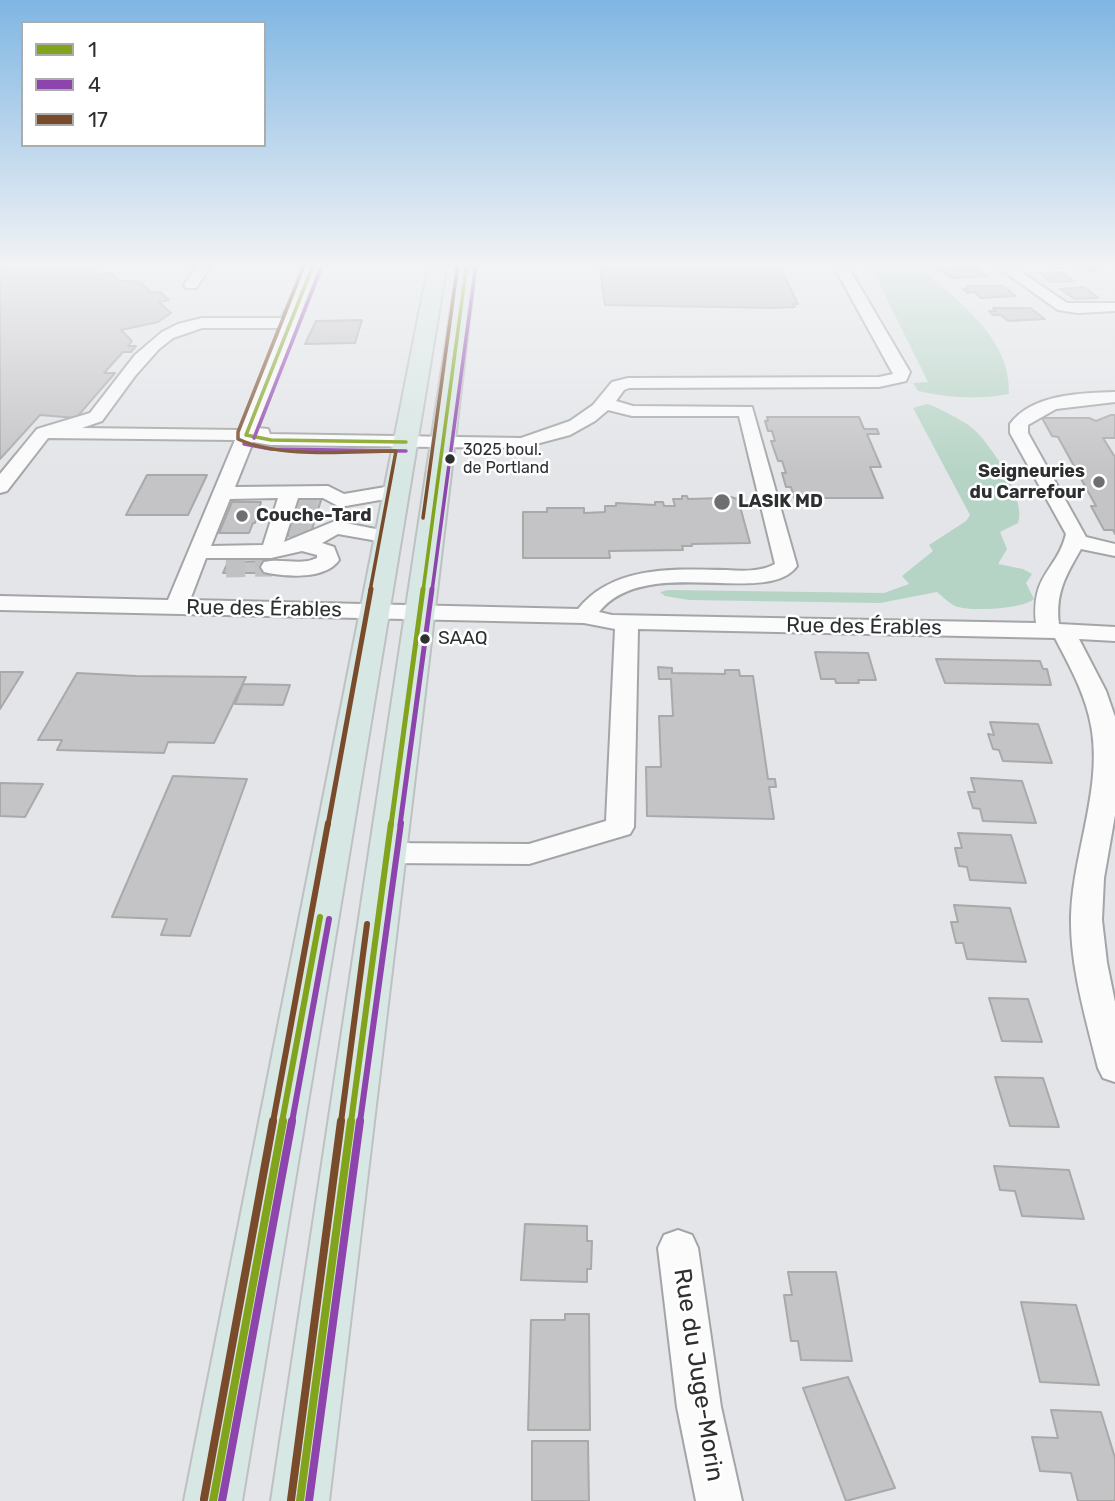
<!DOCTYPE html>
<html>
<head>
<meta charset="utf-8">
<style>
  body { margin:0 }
  #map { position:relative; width:1115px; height:1501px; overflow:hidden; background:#e3e5e8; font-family:Rubik,sans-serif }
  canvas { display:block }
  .legend { position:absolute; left:21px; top:21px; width:245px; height:126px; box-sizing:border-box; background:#fff; border:2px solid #abacac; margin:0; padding:9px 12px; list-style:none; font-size:21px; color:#2d2f30 }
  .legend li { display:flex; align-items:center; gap:14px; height:35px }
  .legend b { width:35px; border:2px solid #abacac }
</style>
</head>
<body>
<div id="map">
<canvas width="1115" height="1501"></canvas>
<ul class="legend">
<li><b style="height:9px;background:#82a31c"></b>1</li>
<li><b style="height:9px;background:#8e44ad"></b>4</li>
<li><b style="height:9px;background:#7a4b2a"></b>17</li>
</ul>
</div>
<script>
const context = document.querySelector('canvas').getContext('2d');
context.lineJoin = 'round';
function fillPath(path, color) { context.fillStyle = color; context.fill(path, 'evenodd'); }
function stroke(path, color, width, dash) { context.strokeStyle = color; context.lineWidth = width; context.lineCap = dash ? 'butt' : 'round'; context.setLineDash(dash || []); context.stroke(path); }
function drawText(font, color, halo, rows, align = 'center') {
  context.font = font + ' Rubik,sans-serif'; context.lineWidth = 5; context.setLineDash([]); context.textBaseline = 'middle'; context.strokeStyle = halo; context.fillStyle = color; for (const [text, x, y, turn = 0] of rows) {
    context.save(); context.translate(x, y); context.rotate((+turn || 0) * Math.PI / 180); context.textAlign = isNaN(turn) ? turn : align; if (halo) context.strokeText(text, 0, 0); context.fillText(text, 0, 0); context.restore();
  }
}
fillPath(new Path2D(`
  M869 263H914C954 299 1011 334 1009 394 978 400 948 398 918 391L913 383 928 382Z
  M927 404C935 406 964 421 971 427 990 442 1027 499 1018 523L1000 532 1007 549 998 564 1023 569 1032 574 1026 583 1034 599C1024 609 969 612 955 606 949 603 942 596 937 592L880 603 689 600 665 596 660 592 669 590 884 593 909 584 902 576 933 551 929 545 966 521 970 515 913 408Z`), '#b6d4c5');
const building = new Path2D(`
  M0 263H87L99 275 111 273 118 280 140 282 152 293 160 292 169 300 159 302 171 313 158 322 121 330 132 341 128 346H136L131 352H123L104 373H115L76 418 40 415 0 459Z
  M599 263H778L798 304H793L795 307 774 308 605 305Z
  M1088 263 1103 268 1092 272 1076 267Z
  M975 266 987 276 953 278 936 269Z
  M1062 272 1074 281 1051 282 1040 273Z
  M967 286H1003L1016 296 981 298 974 292 967 293 963 289 969 288Z
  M1084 287 1099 298 1075 299 1060 289Z
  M993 308H1030L1045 319 1008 321 1001 315H993L989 311H996Z
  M362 320 355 343 305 344 316 321Z
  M1111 415H1115V438H1103L1115 457V534L1113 530H1104L1091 506H1096L1058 437 1052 436 1042 418H1089L1096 421Z
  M767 417H859L864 429H877L879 434H867L881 467H870L883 498H794L791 487H786L782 473H786L782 461H778L771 441H775L772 431H768L765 421H768Z
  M147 475H207L188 515H126Z
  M723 495 738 499 750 543 692 544V546H682L683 550 609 551 610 558H523V512H547V508H584V513L605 512V506H616V503L655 505V502H663L664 506H675L673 499H682V496H687L688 499 724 498Z
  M301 497H322L310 536H287Z
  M232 502H261L255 523H253L249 533H219Z
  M274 561 270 573H223L228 562Z
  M815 652 868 653 876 680H858L859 683H836L835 679H821Z
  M936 659 1040 661 1043 669H1047L1051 685 945 683Z
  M658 667 672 668V673L725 674V670H739L740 676H753L768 779H775L776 787H769L774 819 647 816 646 767H661L659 716H673L671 679H659Z
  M0 672H23L0 709Z
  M77 673 136 676 246 677 214 743 168 742 164 753 57 750 62 740H38Z
  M243 684 290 685 283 705 235 704Z
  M990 722 1038 724 1052 763 1003 761 999 750 993 749 988 734 994 735Z
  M173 776 247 779 190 936 161 935 167 919 112 917Z
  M971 778 1022 781 1036 823 983 821 980 809 973 808 968 792H975Z
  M0 783 43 784 25 817 0 816Z
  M958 833 1011 835 1026 883 970 880 967 867 959 866 955 848H962Z
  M954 905 1010 908 1026 962 967 959 963 943H956L951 922H958Z
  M989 998 1028 999 1042 1042 1002 1041Z
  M995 1077 1043 1078 1059 1127 1010 1126Z
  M994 1166 1069 1170 1084 1219 1022 1216 1015 1191 1000 1190Z
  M525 1224 587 1226V1241H592L591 1269H587V1282L521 1280Z
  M788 1272H836L852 1361 801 1360 798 1341H791L784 1295H792Z
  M1021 1302 1076 1305 1099 1385 1040 1382Z
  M565 1314H589L590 1430H528L531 1320H565Z
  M848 1377 895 1488 846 1501 803 1388Z
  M1051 1410 1101 1412 1115 1458V1501H1078L1071 1473 1040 1471 1032 1437 1058 1438Z
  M532 1441H588L589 1501H532Z`);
fillPath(building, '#c4c3c5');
stroke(building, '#a9a9aa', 2);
stroke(new Path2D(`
  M297 506 320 505
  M289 531 312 530
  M226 568 272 567`), '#bfc1c3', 19, [19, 10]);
const minor = new Path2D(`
  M199 263H213L196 288H186L184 285Z
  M307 263H321C298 317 280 373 258 428L268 429 270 434 521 438 570 421 593 405 612 382 628 378 879 377 893 374 832 263H846L910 372 906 381 879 387 629 388 624 390 616 401 633 406 752 407 797 566C767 608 646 553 599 612L612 615 1036 623C1031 573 1057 571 1066 534L1010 433V424C1032 394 1081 393 1115 392V402L1056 409 1028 425V433L1086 537 1115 544V556L1081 549C1066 575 1055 593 1059 624L1115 627V641L1079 639 1106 691 1115 717V815L1104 878 1102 920 1107 963 1115 1002V1082L1103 1078 1098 1068C1086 1019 1070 967 1071 916 1073 849 1106 782 1089 716 1082 688 1068 663 1055 638L638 629 634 827 630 834 529 864 386 863 376 860 372 853 376 846 386 843 529 844 606 821 615 629 584 623 0 610V596L168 600 235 440 48 438 7 491 0 493V474L37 429 90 413 135 355 162 332 178 324 202 318H282ZM202 328H279L240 430 82 428 102 421 135 376 159 349 173 338ZM608 410 632 416H739L775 564C761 572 742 571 726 570 675 569 613 565 578 609L190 600 206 558H271L302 551 317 555V558C301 566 282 558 264 562L261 567 264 572C285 577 325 580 339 560L334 547 322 543 338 534 389 543 396 541 399 537 396 533 335 521 284 542 298 498H323L340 507 397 497 407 491 397 485 344 494 328 486 235 487 253 442 271 445 521 448 570 435 595 421ZM278 498 263 545 211 546 230 499Z
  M992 263H1008L1067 303H1115V311L1078 313 1058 310Z
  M678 1230 692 1235 698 1248 721 1407 742 1501H696L677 1407 658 1248 664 1235Z`);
const major = new Path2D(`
  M429 263H447L242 1501H184Z
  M458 263H476L329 1501H271Z`);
stroke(minor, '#a3a5a7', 4);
stroke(major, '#bfc0c2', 4);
fillPath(minor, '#fbfbfc');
fillPath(major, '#d7e7e3');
stroke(new Path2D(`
  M246 435 314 263
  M246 435 271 440 406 442
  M423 591 467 263`), '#82a31c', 3.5);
stroke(new Path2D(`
  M391 825 423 589`), '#82a31c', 5);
stroke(new Path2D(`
  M282 1122 320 917
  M351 1122 391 823`), '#82a31c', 6);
stroke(new Path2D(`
  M213 1501 283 1121
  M300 1501 351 1121`), '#82a31c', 8);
stroke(new Path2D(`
  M254 438 322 266
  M244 444 271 449 406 451
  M432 591 476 264`), '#8e44ad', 3.5);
stroke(new Path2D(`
  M400 825 432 589`), '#8e44ad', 5);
stroke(new Path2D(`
  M292 1122 329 919
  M360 1122 401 823`), '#8e44ad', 6);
stroke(new Path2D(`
  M222 1501 292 1121
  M309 1501 360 1121`), '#8e44ad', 8);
stroke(new Path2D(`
  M305 263 238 432V439C280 459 350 451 396 451L370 591
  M423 518 458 263`), '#7a4b2a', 3.5);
stroke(new Path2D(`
  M328 825 371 589`), '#7a4b2a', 5);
stroke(new Path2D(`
  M273 1122 328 823
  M341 1122 367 924`), '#7a4b2a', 6);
stroke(new Path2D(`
  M204 1499 273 1121
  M291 1500 341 1121`), '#7a4b2a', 8);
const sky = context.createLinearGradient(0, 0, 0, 473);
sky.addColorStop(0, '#7fb6e3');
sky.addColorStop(0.56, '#f2f3f5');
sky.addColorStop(1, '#f2f3f500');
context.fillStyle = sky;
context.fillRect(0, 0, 1115, 473);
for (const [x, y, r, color] of [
  [450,459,6,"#2d2f30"],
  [1099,482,7,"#6d6f70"],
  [722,502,9,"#6d6f70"],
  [242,516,7,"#6d6f70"],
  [425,639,6,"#2d2f30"]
]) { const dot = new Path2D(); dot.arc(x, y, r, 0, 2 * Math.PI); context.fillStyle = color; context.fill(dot); stroke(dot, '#fff', 2.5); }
drawText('16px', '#2d2f30', '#fff', [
  ["3025 boul.",463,450],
  ["de Portland",463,468]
], 'left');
drawText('bold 18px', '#2d2f30', '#fff', [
  ["Seigneuries",1085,472,"right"],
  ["du Carrefour",1085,493,"right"],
  ["LASIK MD",738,502],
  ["Couche-Tard",256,516]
], 'left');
drawText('19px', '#2d2f30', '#fff', [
  ["SAAQ",438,639]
], 'left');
drawText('21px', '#2d2f30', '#fff', [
  ["Rue des Érables",264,609,1],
  ["Rue des Érables",864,627,1]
]);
drawText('24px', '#2d2f30', '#fff', [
  ["Rue du Juge-Morin",698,1375,81]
]);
</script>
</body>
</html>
